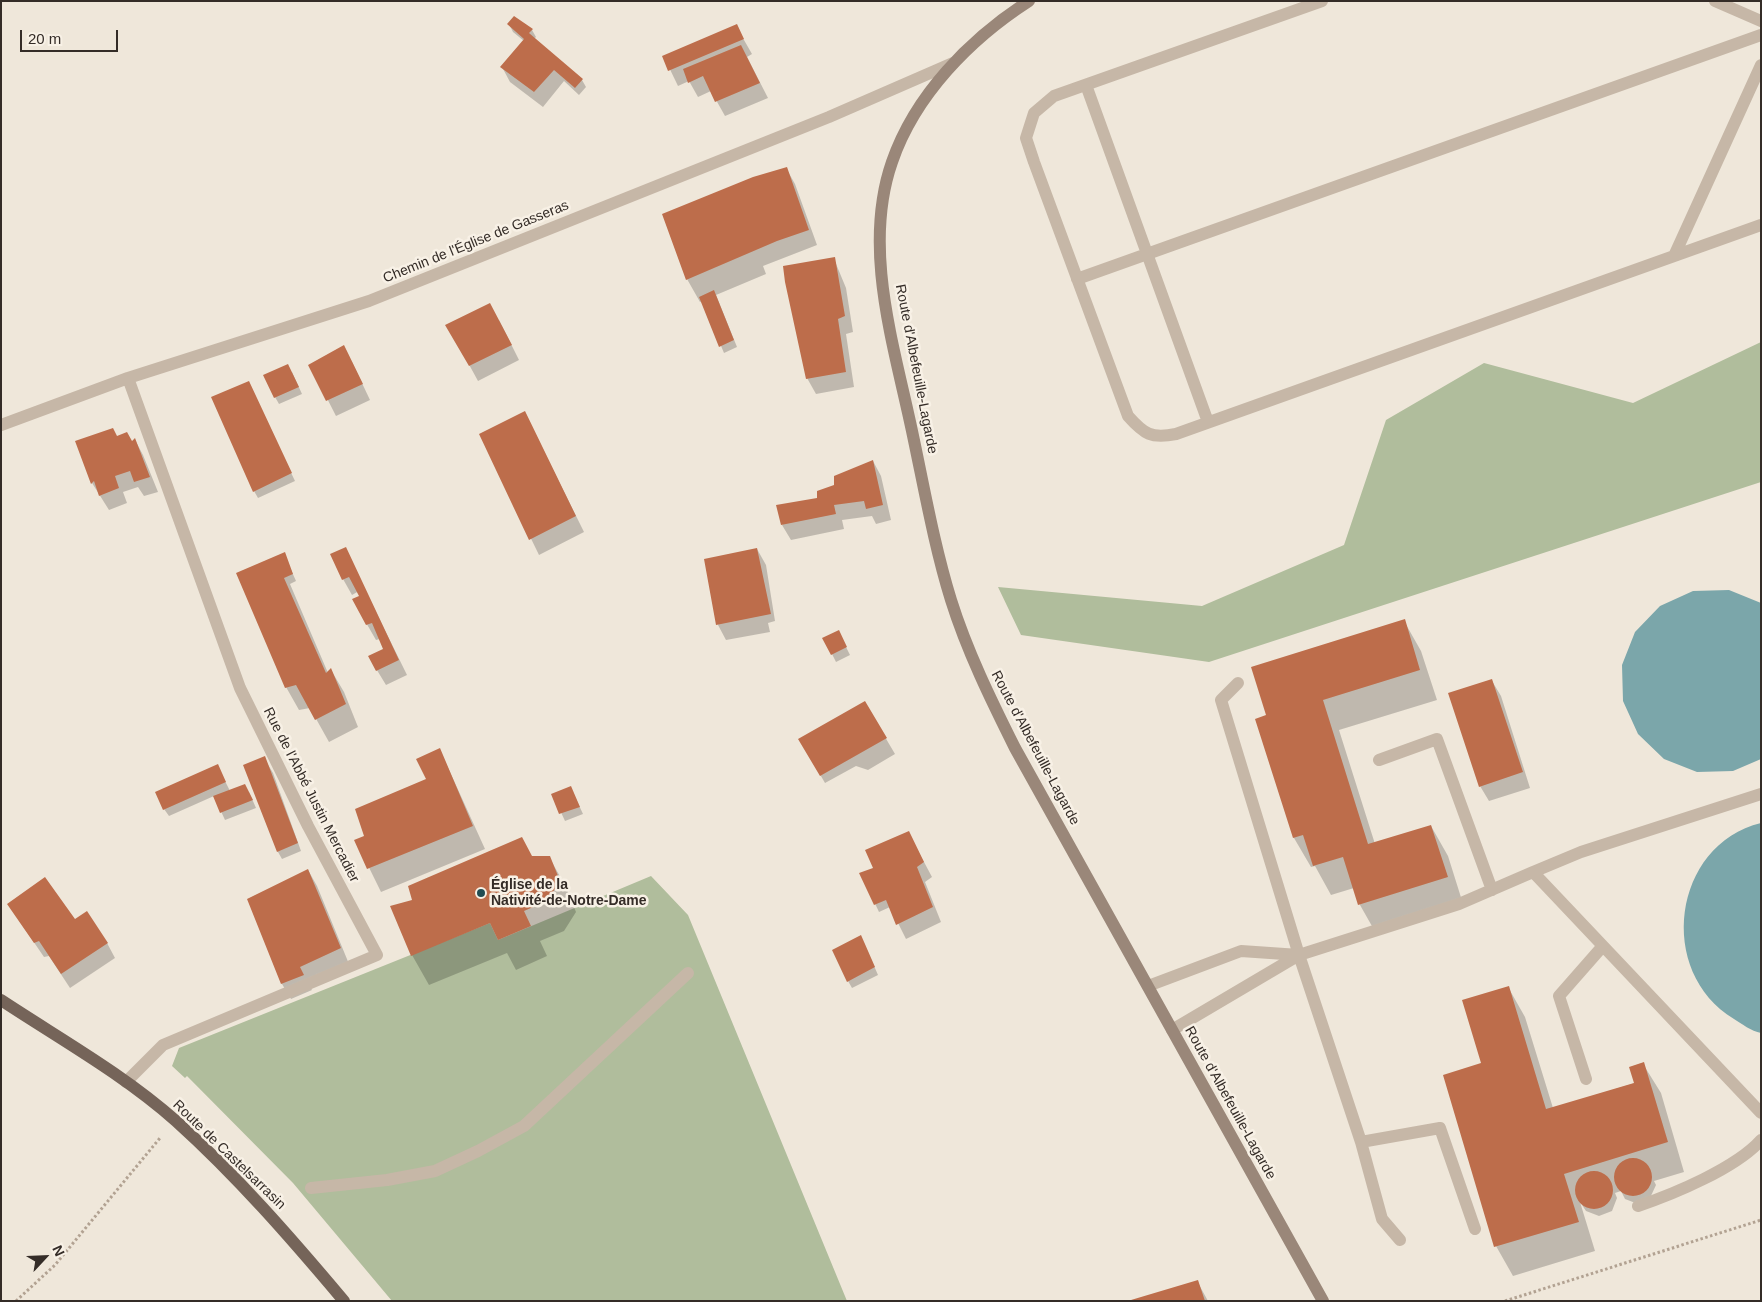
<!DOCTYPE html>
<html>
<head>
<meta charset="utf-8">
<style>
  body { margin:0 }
  #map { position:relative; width:1762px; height:1302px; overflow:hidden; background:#efe7da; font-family:Helvetica,sans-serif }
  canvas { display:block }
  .frame { position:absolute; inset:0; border:2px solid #342c27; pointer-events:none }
  .north { position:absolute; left:20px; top:1232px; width:50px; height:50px; -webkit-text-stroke:4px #f8f1e6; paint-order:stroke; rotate:65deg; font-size:14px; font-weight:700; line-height:20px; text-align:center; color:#342c27 }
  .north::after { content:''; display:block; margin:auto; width:18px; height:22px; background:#342c27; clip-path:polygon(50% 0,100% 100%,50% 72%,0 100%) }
  .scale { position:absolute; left:20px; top:30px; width:98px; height:22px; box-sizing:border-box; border:2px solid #342c27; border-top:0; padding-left:6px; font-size:15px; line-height:18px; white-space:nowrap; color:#342c27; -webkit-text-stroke:4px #f8f1e6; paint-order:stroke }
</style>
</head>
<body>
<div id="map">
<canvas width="1762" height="1302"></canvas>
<div class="frame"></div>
<div class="north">N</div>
<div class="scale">20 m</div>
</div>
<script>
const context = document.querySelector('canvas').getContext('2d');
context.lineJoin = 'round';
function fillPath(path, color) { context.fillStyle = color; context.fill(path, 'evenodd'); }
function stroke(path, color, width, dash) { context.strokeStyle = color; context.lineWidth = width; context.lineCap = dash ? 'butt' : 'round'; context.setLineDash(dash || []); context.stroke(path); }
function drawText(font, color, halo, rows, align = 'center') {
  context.font = font + ' Helvetica,sans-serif'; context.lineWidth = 5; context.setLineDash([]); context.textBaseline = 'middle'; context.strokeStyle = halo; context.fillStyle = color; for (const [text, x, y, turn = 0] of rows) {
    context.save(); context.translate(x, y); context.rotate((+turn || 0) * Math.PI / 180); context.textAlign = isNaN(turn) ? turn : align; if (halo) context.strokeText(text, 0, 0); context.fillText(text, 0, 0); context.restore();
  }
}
fillPath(new Path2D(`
  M1761 342V482L1209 662 1021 635 998 587 1202 606 1344 545 1386 420 1484 363 1633 403Z
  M651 876 688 915 847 1301H392L293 1183 187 1076 185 1078 172 1066 179 1048 490 923 498 940Z`), '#b0bd9c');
fillPath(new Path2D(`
  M1729 590 1761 603V759L1733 771 1697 772 1664 759 1638 734 1623 701 1622 665 1635 632 1660 606 1693 591Z
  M1761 823V1033C1751 1031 1742 1024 1734 1019 1656 972 1672 845 1761 823Z`), '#7ba6aa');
fillPath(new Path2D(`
  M509 24 532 30 536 37 534 39 582 80 586 87 579 95 564 81 543 107 510 82 502 67 524 41 513 32Z
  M736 26 752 54 747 57 768 98 725 116 711 91 698 97 689 81 678 86 664 57Z
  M786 168 795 184 817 245 763 266 766 274 716 295 737 347 724 353 702 301 700 302 687 279Z
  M834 259 846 288 853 332 846 334 854 387 816 394 807 378Z
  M499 320 519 360 478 381 454 337Z
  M352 362 370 400 336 416 310 365Z
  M292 372 302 394 279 404 275 397Z
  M248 383 295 481 258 498 254 491Z
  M525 413 584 532 539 555 480 434Z
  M117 437 132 442 135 440 143 455 158 492 144 496 138 487 123 492 127 503 109 510 92 483Z
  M873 461 881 476 891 520 876 524 872 516 842 520 844 529 791 540 782 525Z
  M345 549 407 675 386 685 369 657 385 649 380 639 376 640 353 600 361 596 359 591 352 595 343 579Z
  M757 549 766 565 775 621 768 623 770 632 726 640 718 625Z
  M284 554 296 581 290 584 328 673 331 670 344 692 358 727 329 742 310 708 299 710 286 687 237 574Z
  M1404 621 1421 651 1437 700 1339 730 1375 844 1431 826 1448 856 1464 907 1377 935 1360 905 1354 888 1331 895 1315 866 1311 867 1294 838 1267 716Z
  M842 639 850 655 836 662 832 654Z
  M1492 681 1501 696 1530 788 1489 801 1480 786Z
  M865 703 895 754 868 770 856 766 825 783 800 740Z
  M440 750 485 849 381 892 356 841 365 836 428 780Z
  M264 758 273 773 301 851 282 859 278 852Z
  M221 773 230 791 249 792 256 808 225 820 214 796 169 816 164 809Z
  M571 788 583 814 565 821 553 795Z
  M908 832 932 877 925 882 941 922 906 939 890 907 879 912 861 874 875 869Z
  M549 857 566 887 576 912 564 931 540 941 547 956 516 970 507 953 429 985 412 955 413 901 533 858Z
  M308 870 317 886 349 964 307 982 312 990 291 999 282 984 248 899Z
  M18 919 74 921 107 943 115 958 70 988 49 956 44 957Z
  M864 943 878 975 852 988 848 981Z
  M1508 987 1525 1017 1553 1108 1635 1083 1643 1064 1661 1093 1684 1172 1654 1181 1656 1185 1650 1198 1638 1204 1625 1199 1621 1191 1615 1193 1617 1198 1612 1211 1599 1216 1586 1211 1580 1202 1595 1251 1513 1276 1496 1246 1483 1064Z
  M1197 1281 1208 1301H1134Z`), '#0003');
fillPath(new Path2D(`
  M514 16 533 29 529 33 583 79 575 88 554 70 534 92 500 67 524 39 507 24Z
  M737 24 744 39 668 71 662 56Z
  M741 45 760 83 715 102 703 76 688 83 683 69Z
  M787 167 809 230 777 241 686 280 662 214 753 177Z
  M835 257 845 316 838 319 846 372 806 379 785 282 783 266Z
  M714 290 734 340 719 347 699 297Z
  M490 303 512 345 469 366 445 325Z
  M344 345 363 384 326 401 308 365Z
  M288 364 299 387 274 398 263 375Z
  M249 381 292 473 253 492 211 397Z
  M525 411 576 516 529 540 479 434Z
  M113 428 117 436 127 432 132 441 135 438 150 477 134 482 130 471 115 476 119 488 99 496 94 481 91 484 75 441Z
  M873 460 883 505 866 509 864 501 834 505 836 514 781 525 776 505 817 498V491L834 485V476Z
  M346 547 399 660 376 671 368 656 383 649 372 623 366 625 352 599 359 596 349 577 342 580 330 554Z
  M757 548 771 614 716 625 704 559Z
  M285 552 293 574 284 578 326 673 331 668 346 704 315 720 296 685 285 688 236 573Z
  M1405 619 1420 670 1323 700 1368 844 1431 825 1448 877 1358 905 1343 857 1313 866 1303 835 1293 838 1255 719 1266 715 1251 667Z
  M839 630 847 647 831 655 822 638Z
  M1492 679 1523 772 1479 787 1448 693Z
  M865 701 887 738 820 776 798 739Z
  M440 748 473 826 367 869 354 840 364 836 355 809 426 779 416 759Z
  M265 756 298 843 277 852 243 765Z
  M218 764 226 782 163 810 155 792Z
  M245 784 253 800 220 813 213 796Z
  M571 786 580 807 559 814 551 794Z
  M909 831 924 862 917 867 933 907 896 925 886 900 874 905 859 873 873 868 865 850Z
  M522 837 532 856H550L560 881 547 901 524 911 531 926 498 940 490 923 411 956 390 906 412 900 408 886Z
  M308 869 341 948 300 967 304 975 281 984 247 899Z
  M45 877 75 919 87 911 108 943 61 974 39 941 34 943 7 904Z
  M861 935 875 967 847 982 832 950Z
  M1509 986 1546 1109 1634 1083 1629 1067 1644 1062 1668 1142 1564 1174 1579 1222 1494 1247 1443 1075 1481 1063 1462 1000Z
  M1614 1177a19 19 0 1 1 38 0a19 19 0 1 1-38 0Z
  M1575 1190a19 19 0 1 1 38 0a19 19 0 1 1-38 0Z
  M1198 1280 1205 1301H1131V1300Z`), '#bd6d4b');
stroke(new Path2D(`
  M16 1301 55 1265 160 1138
  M1505 1301 1761 1220`), '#b2a292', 3, [2.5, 2.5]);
stroke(new Path2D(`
  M1322 1 1054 96 1034 113 1026 138 1034 162 1128 416C1144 434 1151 439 1176 434L1761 225
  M1715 1 1761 21
  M1086 85 1208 422
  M1674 256 1761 65
  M1077 279 1761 35
  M1238 683 1221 700 1299 955 1361 1142 1382 1219 1400 1240
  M1379 760 1437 739 1492 890
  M1533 872 1581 852 1761 794
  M1148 986 1241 951 1299 955
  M1172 1030 1299 955 1459 904 1533 872 1761 1113
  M1586 1079 1559 996 1602 947
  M1361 1142 1440 1128 1475 1229
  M311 1188 387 1180 435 1171 478 1151 524 1126 688 973
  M1638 1206C1674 1194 1736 1168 1761 1140`), '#c6b7a7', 12);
stroke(new Path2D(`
  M1 425 128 378 369 301 829 117 953 63
  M126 1082 163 1045 377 955 308 826 240 688 128 378`), '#c6b7a7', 12);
stroke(new Path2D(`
  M1029 1C970 39 915 95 892 162 862 248 894 345 912 431 924 487 934 545 951 600 967 651 991 700 1015 748L1323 1301`), '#9a8779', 12);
stroke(new Path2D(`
  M1 1000C60 1039 123 1074 176 1121 237 1176 291 1238 344 1301`), '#756459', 12);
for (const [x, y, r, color] of [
  [481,893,5,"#204c52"]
]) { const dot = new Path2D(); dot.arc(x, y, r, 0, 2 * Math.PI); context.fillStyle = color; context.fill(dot); stroke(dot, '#f8f1e6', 2); }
drawText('14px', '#342c27', '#f8f1e6', [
  ["Chemin de l'Église de Gasseras",476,242,-22],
  ["Route d'Albefeuille-Lagarde",916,369,79],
  ["Route d'Albefeuille-Lagarde",1035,748,62],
  ["Rue de l'Abbé Justin Mercadier",311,795,63],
  ["Route d'Albefeuille-Lagarde",1230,1103,61],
  ["Route de Castelsarrasin",229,1155,44]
]);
drawText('bold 14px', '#342c27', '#f8f1e6', [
  ["Église de la",491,885],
  ["Nativité-de-Notre-Dame",491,901]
], 'left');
</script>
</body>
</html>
